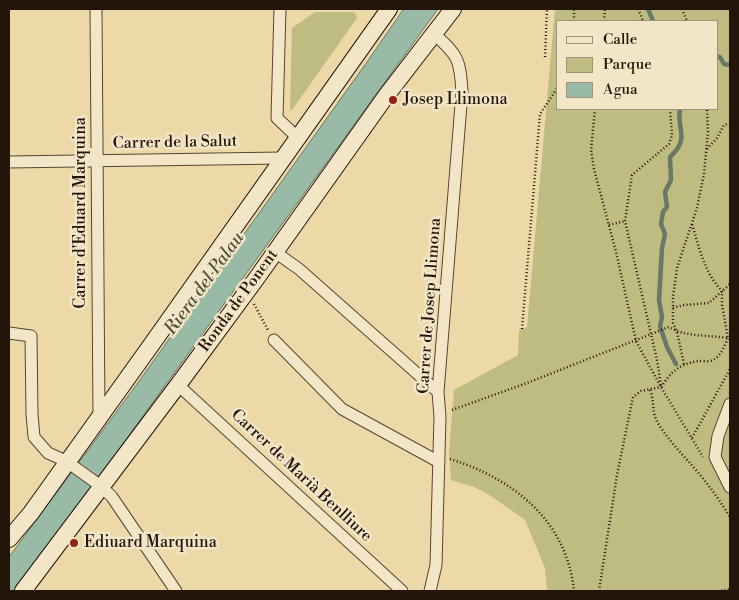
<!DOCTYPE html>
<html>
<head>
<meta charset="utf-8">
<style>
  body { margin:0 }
  #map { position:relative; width:739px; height:600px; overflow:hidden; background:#edd8a7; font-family:"Libre Bodoni",serif }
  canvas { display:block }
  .frame { position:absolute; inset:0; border:10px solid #24150b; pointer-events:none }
  .legend { position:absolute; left:556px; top:20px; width:162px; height:90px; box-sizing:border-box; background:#f3e6c6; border:1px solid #a0927b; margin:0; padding:6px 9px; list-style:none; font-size:15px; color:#24150b }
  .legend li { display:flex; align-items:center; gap:10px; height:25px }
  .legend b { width:25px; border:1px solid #a0927b }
</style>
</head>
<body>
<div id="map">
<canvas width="739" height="600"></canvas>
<div class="frame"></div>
<ul class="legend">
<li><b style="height:6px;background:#f3e6c6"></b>Calle</li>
<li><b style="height:14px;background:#bfbc82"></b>Parque</li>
<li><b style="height:14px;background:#99baa6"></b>Agua</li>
</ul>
</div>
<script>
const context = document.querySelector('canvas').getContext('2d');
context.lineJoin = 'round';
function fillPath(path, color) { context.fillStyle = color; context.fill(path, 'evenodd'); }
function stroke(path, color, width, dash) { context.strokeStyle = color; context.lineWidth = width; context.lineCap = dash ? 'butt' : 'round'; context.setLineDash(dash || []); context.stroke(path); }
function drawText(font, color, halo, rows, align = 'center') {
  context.font = font + ' "Libre Bodoni",serif'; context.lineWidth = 5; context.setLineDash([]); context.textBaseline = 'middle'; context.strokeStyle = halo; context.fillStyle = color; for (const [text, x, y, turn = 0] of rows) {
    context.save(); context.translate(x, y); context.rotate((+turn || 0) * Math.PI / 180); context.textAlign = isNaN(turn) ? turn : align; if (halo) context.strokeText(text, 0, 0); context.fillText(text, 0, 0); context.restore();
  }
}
fillPath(new Path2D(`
  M555 9H730V591H547L545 568 525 520 491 496 474 487 451 480 449 450 454 390 518 355 519 330 527 327ZM558 21H718V109H558Z
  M315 12H352L355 13 357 18 292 110H290L292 28Z`), '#bfbc82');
const water = new Path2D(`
  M404 9H438L56 536 14 591H9V557L137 384 367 62Z`);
fillPath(water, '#99baa6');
stroke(water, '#6a7868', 1);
stroke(new Path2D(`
  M648 9 653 21
  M718 57H720L724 64 730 65
  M676 364 667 347 660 326 662 317 659 300 662 248 665 234 661 224 663 212 667 207 665 192 671 180 670 157C691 138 676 129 680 109`), '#6a7868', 4.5);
const street = new Path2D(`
  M96 9 99 416
  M280 9 277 118 298 138
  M9 162 282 158
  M275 252 299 269 438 392
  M9 333 31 336 32 414 34 437 48 453 66 461 102 487 112 497 176 591
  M274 340 342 409 439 462
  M178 385 402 591
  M730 404 718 436 715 457 730 487
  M430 591 436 565 440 417 438 392 462 92C460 59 458 55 434 34`);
const secondary = new Path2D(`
  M9 539 31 513 154 341 389 9
  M23 591 178 385 256 279 386 96 453 9`);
stroke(street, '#564632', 13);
stroke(secondary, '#24150b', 18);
stroke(new Path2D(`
  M638 9 643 21
  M682 9 687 21
  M574 21V9
  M604 21 605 9
  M545 57 547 9
  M595 109 591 150 594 169 616 252 636 341 661 387 703 457
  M707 149 717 138 724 125 730 123
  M609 225 625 221
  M254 304 268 330
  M673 308 684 305 709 303 730 284
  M522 329 540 114 558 87
  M684 364 677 332 673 323V297L677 268 697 208 704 174 708 132 707 109
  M661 385 657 360 625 221 632 175 669 144 672 135 670 109
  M650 390C655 401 651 412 658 423 668 440 683 455 696 470 709 485 720 501 730 517
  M452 410 527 383 669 327C686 337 708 335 728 338L722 305V291C704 272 699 247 692 224
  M692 438 730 369
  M450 459C514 479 567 521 574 591
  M599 591 617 475 633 397 641 391 661 387C672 371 678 365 698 361 702 361 709 362 713 360 721 356 725 345 728 338H730
  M721 591 730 589`), '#24150b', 2.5, [1, 2.5]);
stroke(street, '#f3e6c6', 11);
stroke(secondary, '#f3e6c6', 16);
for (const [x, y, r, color] of [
  [393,100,5,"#8f2418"],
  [74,543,5,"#8f2418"]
]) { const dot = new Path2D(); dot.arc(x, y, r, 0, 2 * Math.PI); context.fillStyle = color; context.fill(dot); stroke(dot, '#f3e6c6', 2); }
drawText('16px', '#24150b', '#f3e6c6', [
  ["Josep Llimona",403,100],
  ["Ediuard Marquina",84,543]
], 'left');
drawText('16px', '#24150b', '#f3e6c6', [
  ["Carrer de la Salut",175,143,-1],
  ["Carrer d'Eduard Marquina",81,213,-90],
  ["Ronda de Ponent",239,301,-54],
  ["Carrer de Josep Llimona",430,306,-86],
  ["Carrer de Marià Benlliure",301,476,43]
]);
drawText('italic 18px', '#4d4f41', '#f3e6c6', [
  ["Riera del Palau",205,284,-54]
]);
</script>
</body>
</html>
